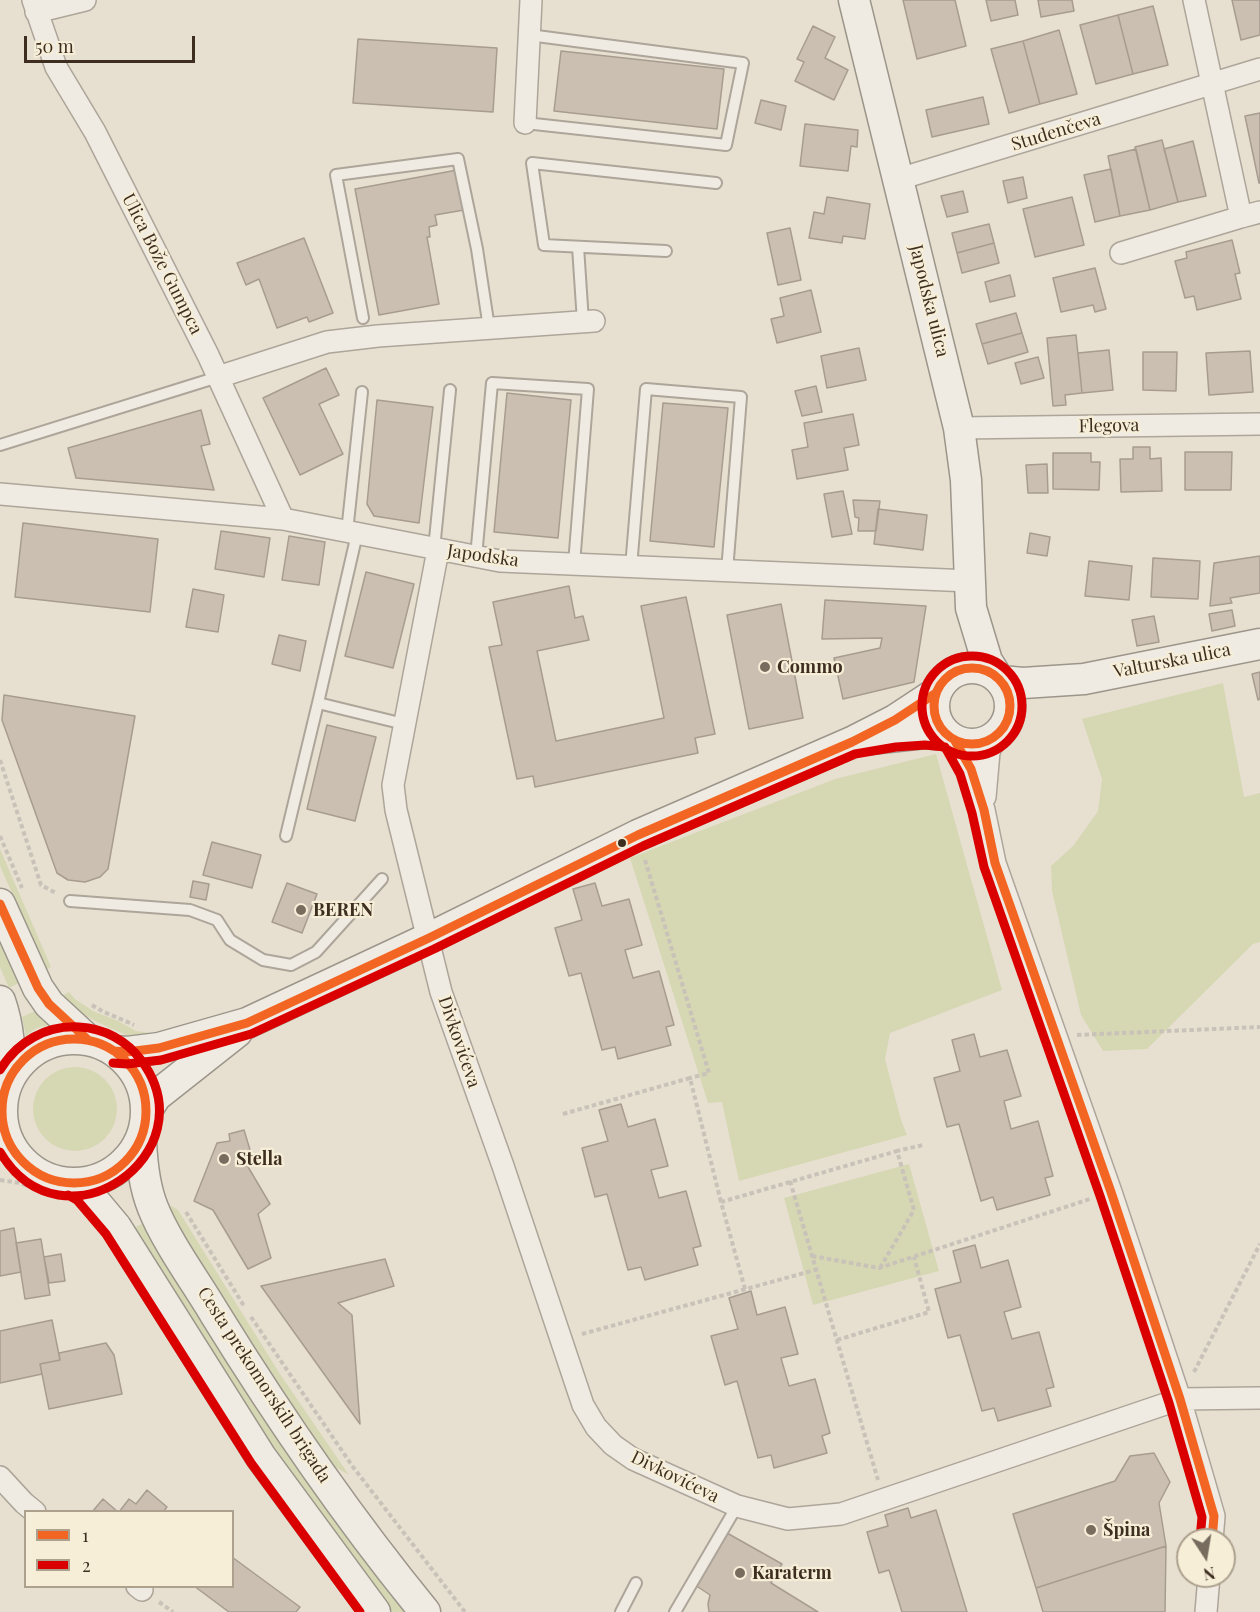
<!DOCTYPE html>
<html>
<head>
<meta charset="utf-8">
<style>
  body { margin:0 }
  #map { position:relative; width:1260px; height:1612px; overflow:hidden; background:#e7e0d1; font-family:"Playfair Display",serif }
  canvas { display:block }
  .legend { position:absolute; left:24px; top:1510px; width:210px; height:78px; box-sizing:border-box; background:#f7eed8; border:2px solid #ada18e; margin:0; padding:8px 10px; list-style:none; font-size:18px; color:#3d2e20 }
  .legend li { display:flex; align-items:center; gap:12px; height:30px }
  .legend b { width:30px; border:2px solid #ada18e }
  .north { position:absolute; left:1176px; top:1528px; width:60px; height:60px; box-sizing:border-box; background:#f7eed8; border:2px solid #ada18e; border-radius:50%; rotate:168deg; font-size:16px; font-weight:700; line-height:24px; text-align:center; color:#3d2e20 }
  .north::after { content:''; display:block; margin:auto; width:21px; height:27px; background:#786c5e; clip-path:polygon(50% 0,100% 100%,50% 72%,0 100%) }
  .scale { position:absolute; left:24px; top:36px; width:171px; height:27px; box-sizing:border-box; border:3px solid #3d2e20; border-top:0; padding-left:8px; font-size:18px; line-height:21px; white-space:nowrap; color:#3d2e20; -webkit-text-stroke:4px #f7eed8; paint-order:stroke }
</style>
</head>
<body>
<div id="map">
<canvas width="1260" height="1612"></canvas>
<ul class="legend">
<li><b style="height:8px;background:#f26522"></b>1</li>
<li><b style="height:8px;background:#db0000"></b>2</li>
</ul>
<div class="north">N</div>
<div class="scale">50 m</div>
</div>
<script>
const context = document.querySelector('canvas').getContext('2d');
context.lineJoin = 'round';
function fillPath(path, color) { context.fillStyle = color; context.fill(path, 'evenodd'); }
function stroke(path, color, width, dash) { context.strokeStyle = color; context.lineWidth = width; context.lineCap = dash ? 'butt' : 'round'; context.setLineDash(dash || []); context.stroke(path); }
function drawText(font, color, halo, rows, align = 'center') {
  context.font = font + ' "Playfair Display",serif'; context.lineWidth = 4.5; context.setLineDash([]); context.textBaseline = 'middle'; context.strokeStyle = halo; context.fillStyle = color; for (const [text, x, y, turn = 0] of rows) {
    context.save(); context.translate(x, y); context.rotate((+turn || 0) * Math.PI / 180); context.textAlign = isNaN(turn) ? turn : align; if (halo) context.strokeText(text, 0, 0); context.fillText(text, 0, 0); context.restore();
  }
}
fillPath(new Path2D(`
  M1223 683 1244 797 1260 793V942L1253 944 1147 1049 1103 1051 1081 1015 1052 891 1051 866 1073 846 1098 811 1102 779 1082 719Z
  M936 754 1002 990 890 1033 885 1059 901 1120 907 1135 739 1181 722 1102 708 1103 630 858 835 779Z
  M0 849 51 967 46 970 0 866Z
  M0 935 21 982 9 988 0 967Z
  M69 992 75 999 93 1011 118 1021 136 1031 157 1034 138 1041C112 1027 81 1019 62 996Z
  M37 1010 52 1025C41 1026 33 1028 26 1037L22 1017Z
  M33 1109a42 42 0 1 1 84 0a42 42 0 1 1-84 0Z
  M909 1164 939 1271 813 1305 784 1198Z
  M171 1206 178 1210 280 1374 349 1475 332 1465 262 1363 170 1214 169 1208Z
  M145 1222 410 1612H393L330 1531 230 1388 134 1228Z`), '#d6d7b3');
const building = new Path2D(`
  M903 0H955L966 46 917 59Z
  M986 0H1015L1018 15 991 21Z
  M1038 0H1072L1074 11 1041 17Z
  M1232 0H1260V35L1241 40Z
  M1153 6 1168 65 1133 74 1118 15Z
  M1118 15 1133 74 1096 84 1080 25Z
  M813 26 835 37 825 58 848 70 834 100 795 81 804 62 797 59Z
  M1059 30 1077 94 1040 104 1023 41Z
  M358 39 497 48 493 112 353 103Z
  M1023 41 1040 104 1009 113 991 49Z
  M561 51 724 69 717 129 554 111Z
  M983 97 989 124 932 137 926 110Z
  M761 100 786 106 781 130 755 123Z
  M1260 113V183H1259L1245 116Z
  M805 124 858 130 857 147 851 146 848 171 800 166Z
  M1162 140 1178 202 1150 210 1135 147Z
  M1193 141 1206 196 1178 202 1164 149Z
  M1136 149 1150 210 1120 216 1108 156Z
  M1111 169 1120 216 1095 222 1084 175Z
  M457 170 464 210 435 215 437 225 429 227 430 237H427L439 304 379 315 355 189Z
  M1023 177 1027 198 1008 203 1003 181Z
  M963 191 968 212 947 217 941 196Z
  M827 197 870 204 865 239 843 236 842 243 809 238 814 212 824 214Z
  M1072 197 1084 245 1035 257 1023 209Z
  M989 224 994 243 957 253 952 233Z
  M790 228 801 280 778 285 767 233Z
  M304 238 333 313 309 322 307 317 277 328 259 279 246 285 237 263Z
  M1232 240 1240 273 1235 274 1241 299 1197 310 1194 296 1185 298 1175 261 1187 258 1186 252Z
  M994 243 999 263 962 273 957 253Z
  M1095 268 1106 309 1095 312 1093 305 1061 312 1053 278Z
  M1010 275 1015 296 990 302 985 282Z
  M811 290 821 332 777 343 771 319 784 316 780 298Z
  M1016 313 1022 333 982 344 976 324Z
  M1022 333 1028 352 988 364 982 344Z
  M1076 335 1082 393 1065 395 1066 405 1053 406 1047 338Z
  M859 348 866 380 827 388 821 356Z
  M1109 350 1113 390 1082 393 1078 353Z
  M1250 351 1253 392 1209 395 1206 353Z
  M1143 352H1177L1176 391 1143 390Z
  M1038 357 1044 378 1021 384 1015 363Z
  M326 368 339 395 319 404 343 454 300 475 263 398Z
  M816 386 822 412 802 416 795 391Z
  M507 393 571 400 558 538 494 532Z
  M377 400 433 407 419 523 374 516 367 504Z
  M663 403 728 408 714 547 650 541Z
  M201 410 210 444 201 446 214 490 76 478 68 448Z
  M853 414 859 445 844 448 848 470 797 479 792 450 808 447 804 423Z
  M1133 447H1150V459L1161 458 1162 491 1121 492 1120 459H1133Z
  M1185 452H1232L1231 490H1185Z
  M1053 453H1091V462H1100L1099 490 1053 489Z
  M1047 464 1048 493H1028L1026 465Z
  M843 491 852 534 832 537 824 494Z
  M853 500 880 501 876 531H858L859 518 855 517Z
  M878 509 927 515 923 550 874 544Z
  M23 523 158 539 150 612 15 597Z
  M221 531 270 538 264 577 215 569Z
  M1030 533 1050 537 1047 556 1027 553Z
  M289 536 325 542 319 585 282 580Z
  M1260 556V593L1230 598 1232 603 1210 606 1214 563Z
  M1153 558 1200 561 1198 599 1151 597Z
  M1089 561 1132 566 1129 600 1085 596Z
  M366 572 414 584 393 668 345 656Z
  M569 586 575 618 583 616 589 640 537 651 556 741 664 718 641 606 686 597 715 734 695 738 698 753 535 787 533 776 517 779 489 647 502 645 493 602Z
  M193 589 224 595 218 632 186 627Z
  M825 600 926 606 914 682 843 699 834 658 880 648 882 638 822 639Z
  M781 604 803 718 749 729 727 615Z
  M1232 610 1235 626 1212 631 1209 614Z
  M1154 616 1159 642 1137 646 1132 620Z
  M279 635 306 641 300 671 272 664Z
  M1260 672V699L1258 700 1252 674Z
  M4 695 135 716 108 869 100 877 85 882 68 880 57 873 2 720Z
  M327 725 376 737 355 821 307 809Z
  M212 842 261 855 252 888 203 875Z
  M193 881 209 884 206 900 190 897Z
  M287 883 317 894 302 933 272 922Z
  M595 883 602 906 629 899 642 945 625 950 633 978 659 971 674 1025 666 1027 671 1045 618 1059 615 1047 602 1050 581 973 569 976 555 928 582 920 573 889Z
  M974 1034 980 1057 1007 1050 1021 1096 1004 1101 1011 1129 1038 1121 1053 1176 1045 1178 1050 1195 997 1210 993 1197 981 1201 959 1124 947 1127 934 1078 960 1071 952 1040Z
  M621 1104 628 1127 655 1119 668 1166 651 1170 659 1198 686 1191 701 1246 693 1248 698 1265 645 1280 641 1267 628 1270 607 1194 595 1197 582 1148 608 1141 599 1110Z
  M244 1130 251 1153 241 1155 270 1204 258 1214 271 1258 248 1269 213 1210 194 1201 217 1143 230 1141 229 1134Z
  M14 1228 21 1272 0 1276V1231Z
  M41 1239 50 1295 25 1299 16 1243Z
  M975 1245 981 1268 1008 1260 1021 1307 1004 1312 1012 1339 1039 1332 1054 1387 1046 1389 1051 1406 998 1421 994 1408 982 1411 960 1335 948 1338 935 1289 961 1282 953 1251Z
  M61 1254 65 1281 49 1283 44 1257Z
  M385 1259 394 1286 338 1303 352 1315 360 1424 261 1286Z
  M751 1291 757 1315 785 1307 798 1354 781 1358 789 1386 815 1379 830 1433 822 1436 827 1453 774 1468 771 1455 758 1458 737 1381 725 1385 711 1336 738 1329 729 1298Z
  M52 1320 60 1360 40 1364 42 1374 0 1383V1331Z
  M106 1343 114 1355 122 1394 49 1409 40 1364 60 1360 59 1353Z
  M1154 1453 1170 1482 1159 1503 1166 1546 1036 1588 1013 1514 1115 1481 1130 1456Z
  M147 1490 167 1507 163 1512H119L129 1499 136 1504Z
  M103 1499 118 1512H92Z
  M908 1508 911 1518 936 1510 967 1612H902L889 1570 879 1573 867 1532 888 1526 885 1515Z
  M727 1533 782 1564 771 1583 818 1612H709L708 1604 710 1595 695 1585Z
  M1166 1546 1165 1612H1043L1036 1588Z
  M232 1557 300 1607 296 1612H229L194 1586H232Z`);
fillPath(building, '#cbbfb2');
stroke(building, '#a89c90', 1.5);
const lane = new Path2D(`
  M525 123 726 145 743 63 529 35
  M578 247 583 322
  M666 251 544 245 532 163 716 183
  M363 318 336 175 458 159 477 249 489 328
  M0 445 218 377
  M347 532 362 392
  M434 549 450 390
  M476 557 492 383 588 389 574 564
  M631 567 646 389 741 397 727 571
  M318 703 357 534
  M286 836 318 703 404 724
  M70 901 190 910 217 920 230 940 263 960 291 965 316 952 382 879
  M621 1612 636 1583
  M675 1612 737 1506`);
const street = new Path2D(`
  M33 0 56 67 95 132 208 355 283 519
  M36 12 85 0
  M525 123 531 0
  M899 179 1260 69
  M1241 217 1260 212
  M1121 253 1241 217 1194 0
  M218 377 327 342 378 336 594 321
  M959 428 1260 424
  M0 494 283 519 500 561 970 581
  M438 550 393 785 396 810 441 992 503 1166 583 1405 596 1427 613 1445 633 1459 737 1506 788 1519 841 1514 1180 1399 1260 1398
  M955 741 971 769 984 810 995 863 1111 1192 1180 1399 1214 1516 1212 1540
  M985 797 989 752 997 734
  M0 1477 24 1503 35 1512
  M137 1586 142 1590
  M1206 1612 1209 1576`);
const secondary = new Path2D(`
  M854 0 959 428 966 480 971 608 987 661 997 677
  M934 706a38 38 0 1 1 76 0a38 38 0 1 1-76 0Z
  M1001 681 1023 683 1084 679 1260 644
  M870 739 925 733 946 735
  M0 904 38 988 49 1004 88 1040
  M0 1001C9 1027 10 1050 10 1077
  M2 1111a72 72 0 1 1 144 0a72 72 0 1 1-144 0Z
  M114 1051 127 1052 159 1048 247 1023 429 938 638 835 852 742 895 720 936 693
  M147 1110 156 1096 237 1032
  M141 1141C142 1163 144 1186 153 1208 166 1241 196 1282 215 1314 278 1416 348 1518 425 1612
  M73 1184 85 1190 116 1227 261 1457 375 1612`);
stroke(lane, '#ada599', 14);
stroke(street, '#ada599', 24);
stroke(secondary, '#9c958a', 33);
stroke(new Path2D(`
  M0 760 41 885 56 893
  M0 836 22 888
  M645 860 709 1073 690 1078
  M92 1005C105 1014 120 1018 134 1025
  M1077 1035 1260 1027
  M563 1114 690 1078 721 1202
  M0 1180 20 1183 50 1195
  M790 1181 878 1480
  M186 1212 244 1306
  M812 1256 879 1268 1090 1199
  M880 1268 914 1210 897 1151 923 1145
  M745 1289 721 1202 897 1151
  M251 1317 353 1467 465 1612
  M582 1334 815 1270
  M837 1340 929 1312 914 1257
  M1194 1372 1260 1244
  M159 1602 173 1612`), '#c8c2b9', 4, [4.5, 3]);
stroke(lane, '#efebe3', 10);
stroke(street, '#efebe3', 21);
stroke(secondary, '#efebe3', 30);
stroke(new Path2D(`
  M934 706a38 38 0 1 1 76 0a38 38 0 1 1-76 0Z
  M955 741 971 769 984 810 995 863 1111 1192 1180 1399 1214 1516 1212 1540
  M0 904 38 988 49 1004 88 1040
  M2 1111a72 72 0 1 1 144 0a72 72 0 1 1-144 0Z
  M114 1051 127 1052 159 1048 247 1023 429 938 638 835 852 742 895 720 936 693`), '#f26522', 9);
stroke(new Path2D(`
  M922 706a50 50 0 1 1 100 0a50 50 0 1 1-100 0Z
  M945 747 960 774 972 813 984 867 1100 1196 1169 1403 1202 1517 1200 1539
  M113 1063 127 1064 161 1060 251 1034 434 949 643 846 855 754 896 747 925 745 945 747
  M0 1070C17 1042 46 1025 79 1027 104 1028 127 1041 141 1060 211 1153 63 1257 0 1152
  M68 1195 77 1200 106 1234 251 1463 360 1612`), '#db0000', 9);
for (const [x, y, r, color] of [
  [765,667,6,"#786c5e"],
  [622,843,5,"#3d2e20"],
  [301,910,6,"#786c5e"],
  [224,1159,6,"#786c5e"],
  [1091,1530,6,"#786c5e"],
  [740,1573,6,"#786c5e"]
]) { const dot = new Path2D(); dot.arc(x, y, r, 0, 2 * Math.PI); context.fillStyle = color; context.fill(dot); stroke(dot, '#f7eed8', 2); }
drawText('18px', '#3d2e20', '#f7eed8', [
  ["Studenčeva",1056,132,-17],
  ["Ulica Bože Gumpca",162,264,63],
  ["Japodska ulica",929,301,76],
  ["Flegova",1109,426,-1],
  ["Japodska",483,556,8],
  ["Valturska ulica",1172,661,-11],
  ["Divkovićeva",459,1042,71],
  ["Cesta prekomorskih brigada",264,1385,57],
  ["Divkovićeva",675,1477,26]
]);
drawText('bold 18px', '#3d2e20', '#f7eed8', [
  ["Commo",777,667],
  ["BEREN",313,910],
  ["Stella",236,1159],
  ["Špina",1103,1530],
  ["Karaterm",752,1573]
], 'left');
</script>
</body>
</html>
